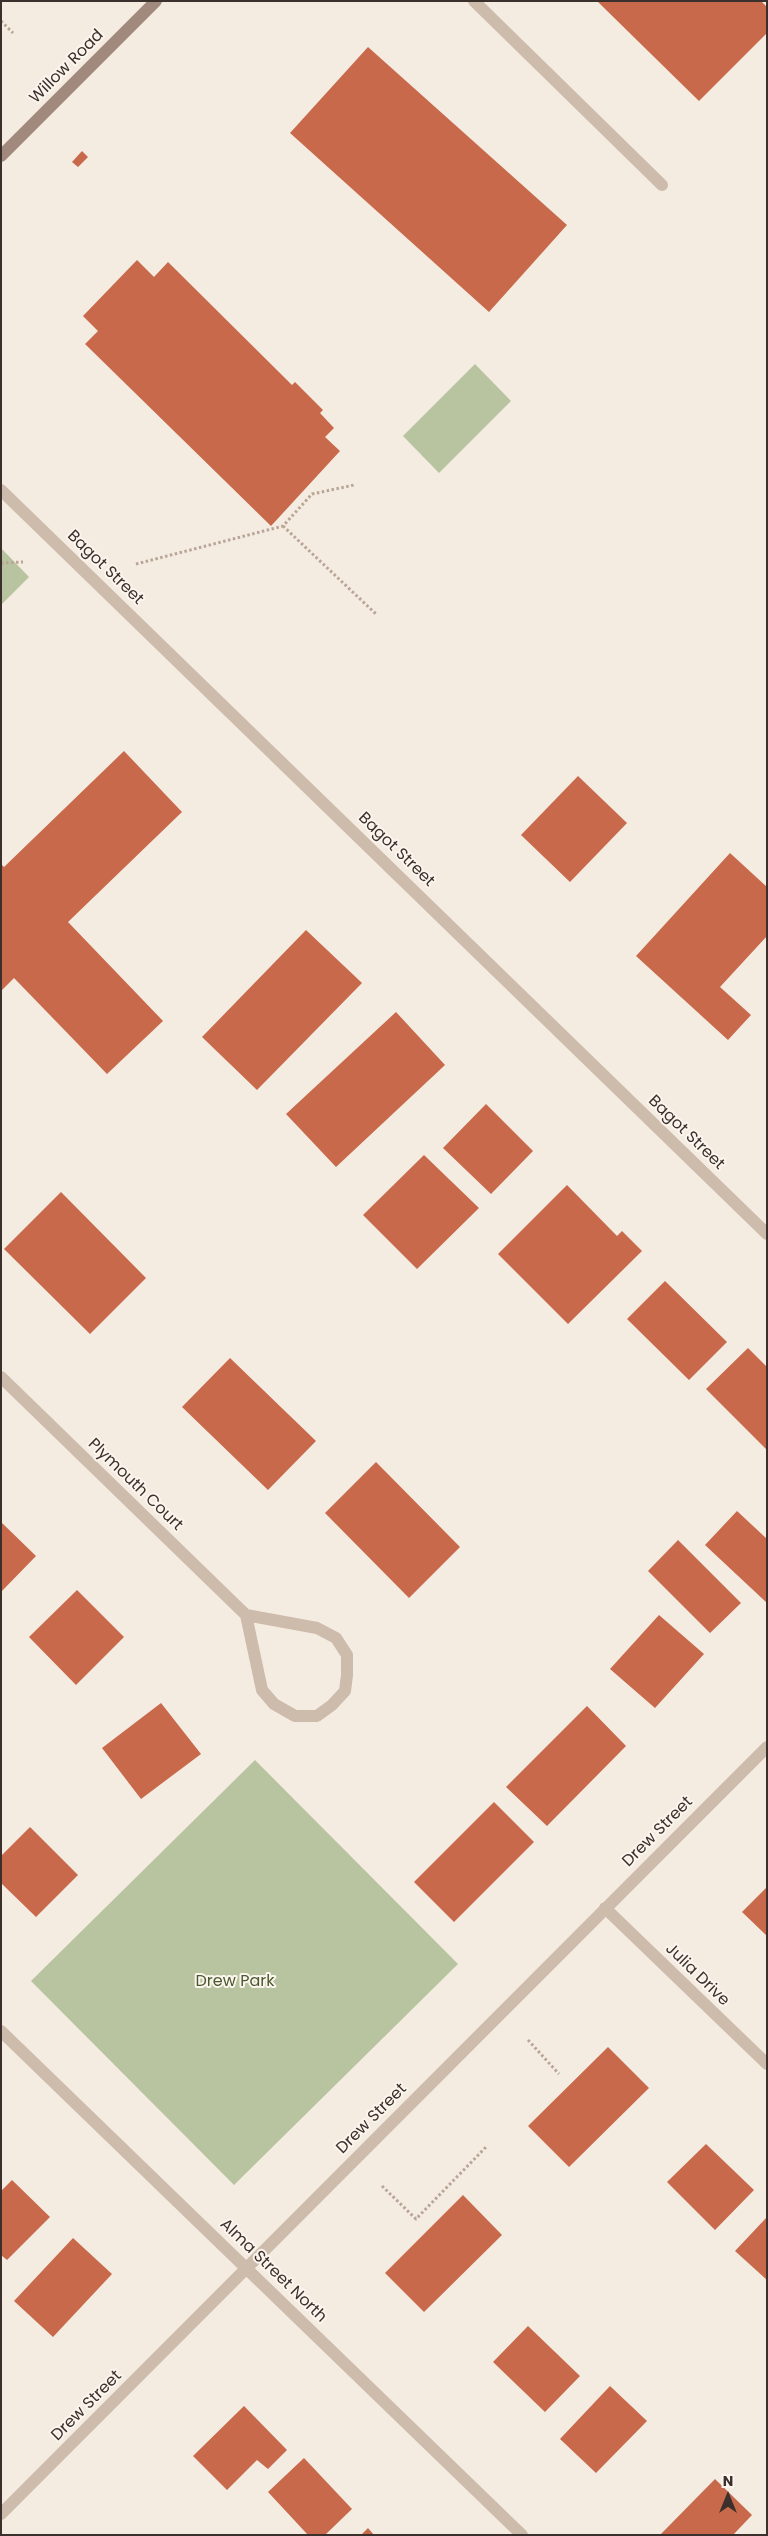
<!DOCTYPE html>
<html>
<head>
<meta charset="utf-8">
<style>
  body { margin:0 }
  #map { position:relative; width:768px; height:2536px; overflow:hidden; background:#f4ebe1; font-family:Poppins,sans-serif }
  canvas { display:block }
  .frame { position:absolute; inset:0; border:2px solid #3b302b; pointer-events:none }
  .north { position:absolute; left:703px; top:2471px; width:50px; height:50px; -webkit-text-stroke:4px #fbf5ee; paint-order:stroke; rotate:0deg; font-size:14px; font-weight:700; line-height:20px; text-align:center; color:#3b302b }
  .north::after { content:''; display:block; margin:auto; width:18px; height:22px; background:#3b302b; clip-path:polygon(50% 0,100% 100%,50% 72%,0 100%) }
</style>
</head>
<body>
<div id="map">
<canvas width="768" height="2536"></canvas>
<div class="frame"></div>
<div class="north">N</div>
</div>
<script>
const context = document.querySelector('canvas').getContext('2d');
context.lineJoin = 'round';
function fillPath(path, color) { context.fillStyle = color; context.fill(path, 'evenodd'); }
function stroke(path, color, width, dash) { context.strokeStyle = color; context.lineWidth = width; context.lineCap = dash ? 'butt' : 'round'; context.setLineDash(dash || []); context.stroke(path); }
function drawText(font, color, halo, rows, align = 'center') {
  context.font = font + ' Poppins,sans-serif'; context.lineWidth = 4; context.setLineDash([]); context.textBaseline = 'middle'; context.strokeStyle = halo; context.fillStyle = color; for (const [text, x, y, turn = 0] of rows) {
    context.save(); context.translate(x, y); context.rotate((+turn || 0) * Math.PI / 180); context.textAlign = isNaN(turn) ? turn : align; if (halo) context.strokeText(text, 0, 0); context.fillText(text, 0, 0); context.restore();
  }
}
fillPath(new Path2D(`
  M475 364 511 401 439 473 403 436Z
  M1 548 29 577 1 605Z
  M255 1760 458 1964 234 2185 31 1981Z`), '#b8c4a0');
fillPath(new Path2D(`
  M597 1H761L767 7V33L699 101Z
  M368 47 567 225 489 312 290 133Z
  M82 151 88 157 78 167 72 162Z
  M137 260 154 277 168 262 292 385 295 382 323 410 320 413 334 428 325 437 340 451 271 526 85 344 98 331 83 316Z
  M124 751 182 812 68 922 163 1021 107 1074 14 978 1 991V864L4 867Z
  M578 776 627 823 570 882 521 835Z
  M730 853 767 887V936L720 987 751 1015 728 1040 636 956Z
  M306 930 362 983 257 1090 202 1037Z
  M396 1012 445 1065 336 1167 286 1114Z
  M486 1104 533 1151 491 1194 443 1148Z
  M424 1155 479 1208 417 1269 363 1215Z
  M567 1185 617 1236 622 1231 642 1251 568 1324 498 1254Z
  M61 1192 146 1278 90 1334 4 1249Z
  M665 1281 727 1342 689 1380 627 1319Z
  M748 1348 767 1367V1450L706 1389Z
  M230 1358 316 1441 268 1490 182 1407Z
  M376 1462 460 1547 409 1598 325 1513Z
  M737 1511 767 1539V1603L705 1545Z
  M1 1522 36 1556 1 1592Z
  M678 1540 741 1603 710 1633 648 1571Z
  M77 1590 124 1637 76 1685 29 1637Z
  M659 1615 704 1654 655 1708 610 1669Z
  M161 1703 201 1754 141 1799 102 1748Z
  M587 1706 626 1746 547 1826 506 1787Z
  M494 1802 534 1842 454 1922 414 1882Z
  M30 1827 78 1875 36 1917 1 1883V1856Z
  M767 1887V1936L742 1912Z
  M608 2047 649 2088 569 2167 528 2126Z
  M706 2144 754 2190 715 2230 667 2182Z
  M12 2180 50 2217 7 2260 1 2255V2191Z
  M463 2195 502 2235 424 2312 385 2273Z
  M767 2217V2280L735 2251Z
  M73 2238 112 2274 53 2337 14 2301Z
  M528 2326 580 2376 545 2412 493 2362Z
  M610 2386 647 2421 596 2473 560 2439Z
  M244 2406 287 2450 268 2469 257 2460 227 2490 193 2456Z
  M304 2458 352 2509 325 2535H308L268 2492Z
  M715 2479 752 2515 733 2535H660Z
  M368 2528 374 2535H361Z`), '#c8694b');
stroke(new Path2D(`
  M1 21 13 33
  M283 526 377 615
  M1 563 23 562
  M136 564 283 526 312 494 354 485
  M528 2040 559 2074
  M382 2186 416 2219 487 2146`), '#b9a596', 3, [2.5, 2.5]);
stroke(new Path2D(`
  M474 1 662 185`), '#cdbbac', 12);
stroke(new Path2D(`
  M1 490 767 1234
  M1 1377 246 1615 317 1628 336 1638 347 1655V1675L345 1691 332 1705 317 1716H295L274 1704 262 1690 246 1615
  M605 1908 767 2064
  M1 2031 522 2535
  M1 2514 767 1747`), '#cdbbac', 12);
stroke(new Path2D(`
  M1 156 156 1`), '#a18a7d', 12);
drawText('16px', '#3b302b', '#fbf5ee', [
  ["Willow Road",67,67,-45],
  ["Bagot Street",105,568,44],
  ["Bagot Street",396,850,44],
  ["Bagot Street",686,1133,44],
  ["Plymouth Court",135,1485,44],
  ["Drew Street",658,1832,-45],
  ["Julia Drive",697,1975,44],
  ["Drew Street",372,2119,-45],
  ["Alma Street North",273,2271,44],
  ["Drew Street",87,2406,-45]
]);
drawText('16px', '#4a5a2e', '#fbf5ee', [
  ["Drew Park",235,1982]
]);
</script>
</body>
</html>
